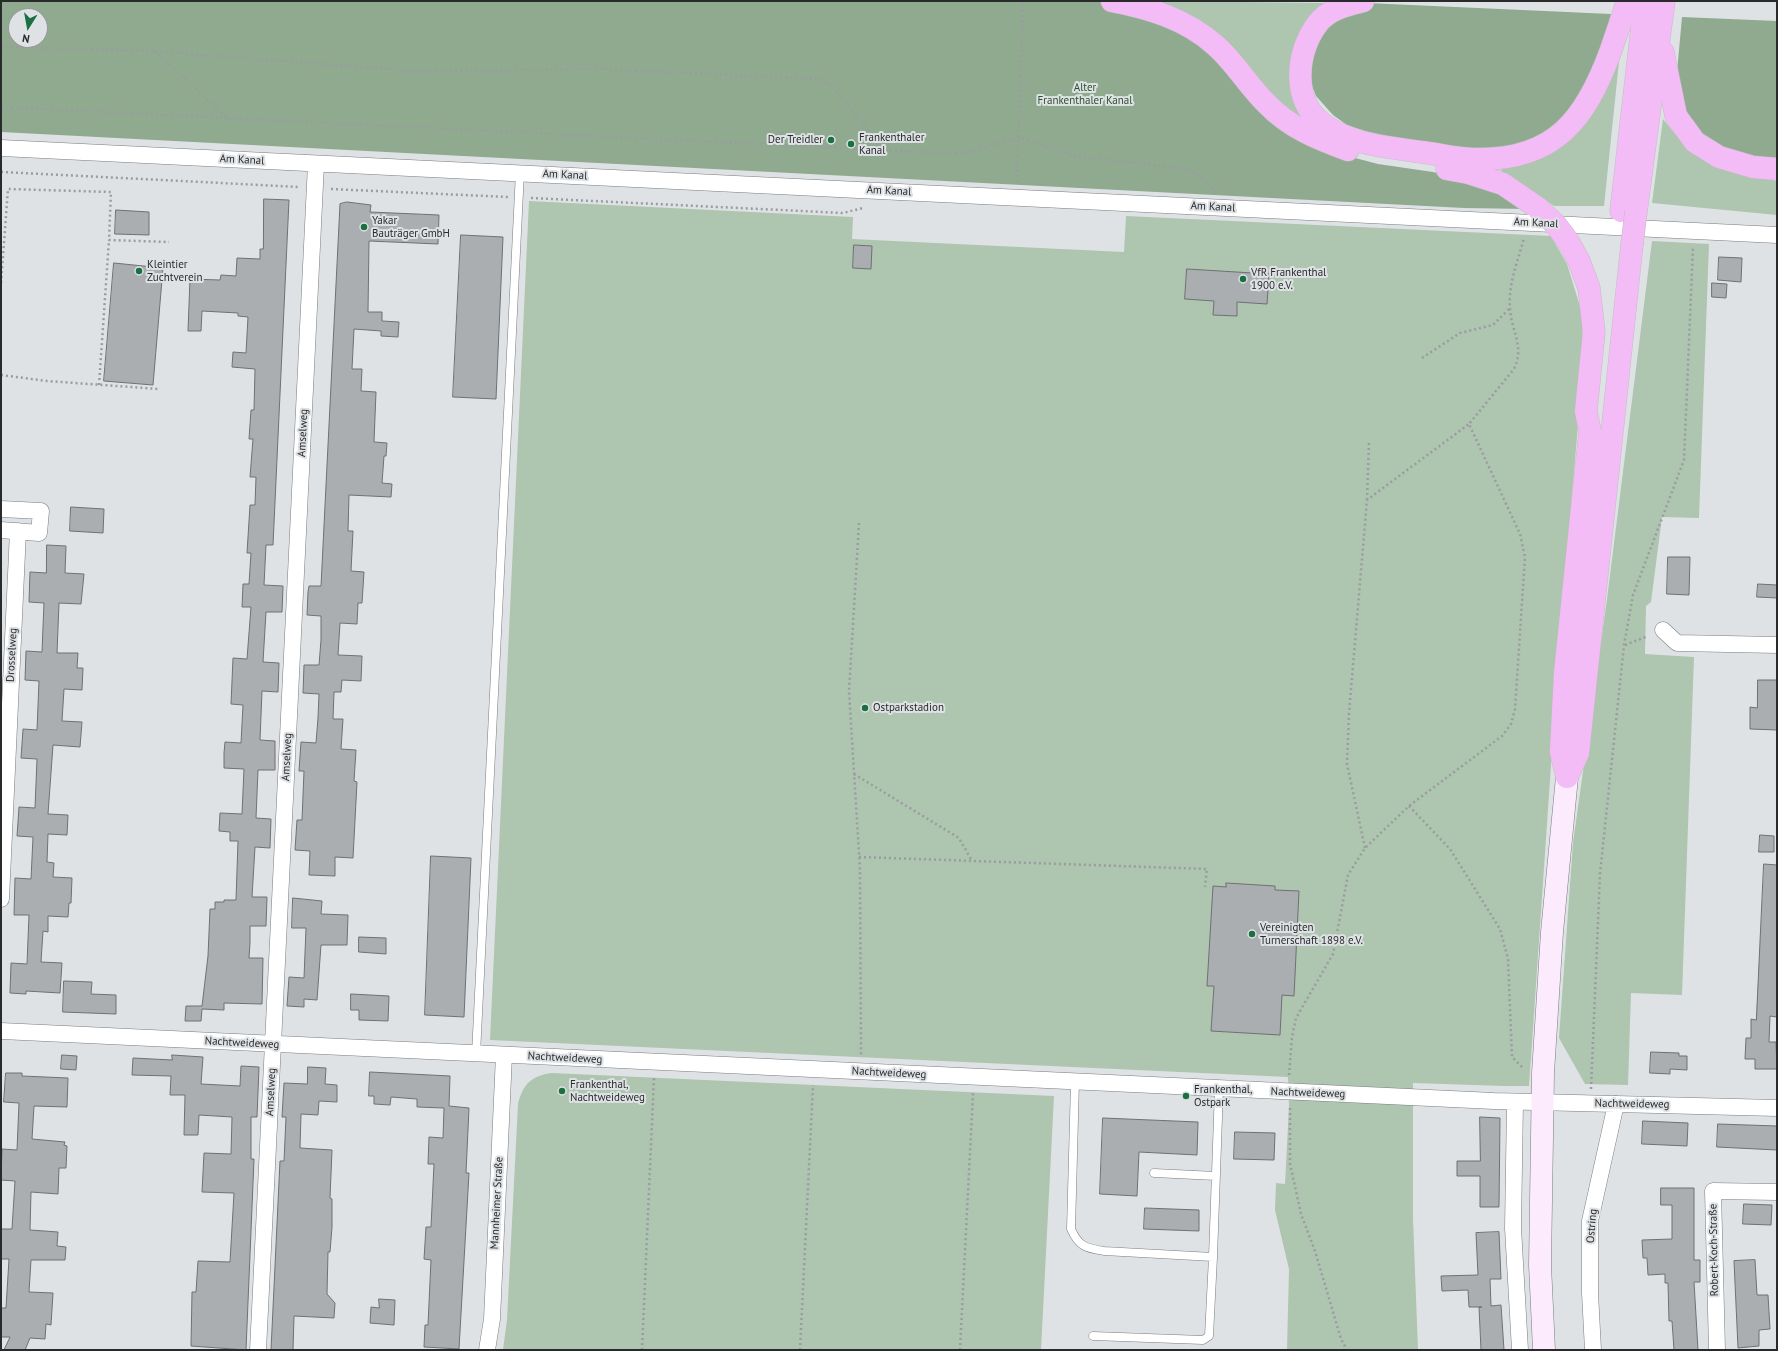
<!DOCTYPE html>
<html>
<head>
<meta charset="utf-8">
<style>
  body { margin:0 }
  #map { position:relative; width:1778px; height:1351px; overflow:hidden; background:#dfe2e5; font-family:"PT Sans",sans-serif }
  canvas { display:block }
  .frame { position:absolute; inset:0; border:2px solid #292a2b; pointer-events:none }
  .north { position:absolute; left:8px; top:8px; width:40px; height:40px; box-sizing:border-box; background:#dfe2e5; border:1px solid #96989b; border-radius:50%; rotate:191deg; font-size:11px; font-weight:700; line-height:16px; text-align:center; color:#292a2b }
  .north::after { content:''; display:block; margin:auto; width:14px; height:18px; background:#1b7042; clip-path:polygon(50% 0,100% 100%,50% 72%,0 100%) }
</style>
</head>
<body>
<div id="map">
<canvas width="1778" height="1351"></canvas>
<div class="frame"></div>
<div class="north">N</div>
</div>
<script>
const context = document.querySelector('canvas').getContext('2d');
context.lineJoin = 'round';
function fillPath(path, color) { context.fillStyle = color; context.fill(path, 'evenodd'); }
function stroke(path, color, width, dash) { context.strokeStyle = color; context.lineWidth = width; context.lineCap = dash ? 'butt' : 'round'; context.setLineDash(dash || []); context.stroke(path); }
function drawText(font, color, halo, rows, align = 'center') {
  context.font = font + ' "PT Sans",sans-serif'; context.lineWidth = 4; context.setLineDash([]); context.textBaseline = 'middle'; context.strokeStyle = halo; context.fillStyle = color; for (const [text, x, y, turn = 0] of rows) {
    context.save(); context.translate(x, y); context.rotate((+turn || 0) * Math.PI / 180); context.textAlign = isNaN(turn) ? turn : align; if (halo) context.strokeText(text, 0, 0); context.fillText(text, 0, 0); context.restore();
  }
}
fillPath(new Path2D(`
  M1143 1 1332 3 1301 32 1319 131 1289 115Z
  M1620 52 1604 206H1554L1500 170 1533 159Z
  M1663 119 1685 146 1716 167 1777 181V215L1652 203Z
  M529 201 853 217 852 239 1124 252 1126 216 1551 236 1567 264 1582 313 1583 366 1559 649 1529 1086H1504L1413 1083V1219L1418 1350H1287L1289 1269 1275 1210 1276 1183 1285 1184 1289 1107 1288 1077 490 1040Z
  M1652 241 1709 244 1699 518 1662 517 1651 602 1646 606 1645 654 1694 657 1682 995 1631 993 1628 1085 1585 1084 1559 1038 1573 843 1607 599Z
  M552 1073 1054 1096 1041 1350H503L507 1320 518 1104C523 1084 531 1076 552 1073Z`), '#aec5af');
fillPath(new Path2D(`
  M1 1H1094L1112 4 1169 21 1336 153 1378 164 1433 172 1474 181 1528 209 1464 208 1 132ZM16 16H40V40H16Z
  M1367 3 1611 14 1595 68 1575 105 1544 135 1514 147 1484 150 1419 143 1368 132 1347 125 1333 115 1316 96 1307 73 1319 32Z
  M1682 17 1777 21V161L1727 151 1702 135 1687 116 1677 72Z`), '#90aa90');
const building = new Path2D(`
  M264 199 289 200 273 545H266L264 585 283 586 282 612H266L263 662 279 663 278 692 262 691 260 740 275 741V770H258L256 818 271 819 270 848 255 847 252 897H267L266 926H250V943L249 958H263L262 1004 224 1003V1010L202 1009 201 1021H185L186 1006H202L208 956 210 909H215V902H224V900H236L238 841H230V832L219 831 220 813 242 814 244 769 224 768V753L225 742 241 743 243 705 231 704 233 658 247 659 251 607H242L243 584H249L251 553H247L250 505H255L256 477H250L253 439H249L251 410H254L255 369 232 367 233 352 246 353 248 317 238 316V313L202 311 201 331H188L190 279 220 280 221 275 236 276 237 258 260 259V249H263Z
  M347 202 371 205 370 212 439 215 438 244 369 241 368 312H382V321L399 322 398 337 381 336V331L354 329 352 369H362L361 391 376 392 374 442 387 443 386 456H384L382 483 392 484 391 497 349 495 348 531H353L351 571 364 572 362 603H358L357 624 340 623 338 655 362 656 361 681 342 680 341 692H334L333 719H343L341 749 356 750 354 781 357 782 353 858 335 857V876L309 875 310 851 295 850 297 820H302L304 771H299L301 742 316 743 318 718 319 694 303 693 304 665H319L321 640V616L307 615 308 592 309 586H321L340 204Z
  M116 210 149 212V235L115 234Z
  M461 235 503 237 496 399 453 397Z
  M854 245 872 246 871 269 853 268Z
  M1719 257 1742 258 1741 282 1718 280Z
  M114 263 163 268 153 385 104 381Z
  M1187 269 1269 274 1267 304 1237 302V316L1213 315 1214 301 1185 299Z
  M1712 283 1727 284 1726 298 1712 297Z
  M71 507 104 509 103 533 70 531Z
  M47 545 66 546 65 573 84 574 81 604 59 603 57 653H78L77 668H83L82 690 64 689 62 721 82 722 80 747 53 745 48 814 68 815 67 835 48 834 47 862 54 863 53 877 72 878 71 903H69L68 917 48 916V932L43 931 41 962 62 963 60 993 26 991V994L10 993 11 963 27 964 29 915H14L15 878 31 879 33 837 17 836 18 822 19 807 35 808 37 759 21 758 22 744 23 729 37 730 39 681 25 680 26 651 42 652 43 627 44 603 29 602 30 572 46 573Z
  M1668 557H1690L1689 595 1667 594Z
  M1758 584 1777 585V598L1757 597Z
  M1758 680H1777V730L1750 729V707L1757 708Z
  M1760 835 1774 836V852H1759Z
  M431 856 471 858 464 1017 425 1015Z
  M1764 864 1777 865V1017L1770 1016 1769 1042H1776L1777 1069H1755V1059H1745L1746 1038H1751V1019L1756 1020Z
  M1226 883 1275 886V890L1299 891 1294 996 1282 995 1280 1035 1211 1031 1214 986H1207L1213 886 1226 887Z
  M293 898 322 901 321 914 348 915 347 945H321L317 1000 304 999V1007L287 1006 289 977 304 978 306 928H292Z
  M359 937 386 938V954L359 952Z
  M64 981 92 982 91 994 116 995V1014L63 1012Z
  M351 994 389 996 388 1021 359 1020V1010H351Z
  M1651 1052 1679 1053V1056H1687V1070L1670 1069V1074L1650 1073Z
  M62 1055 77 1056 76 1070 61 1069Z
  M172 1055 203 1057 201 1084 240 1086 241 1066 259 1067 257 1117H251V1159H254L246 1350 191 1346 192 1292H196L198 1261 230 1262 234 1193 202 1192 204 1153 231 1154 232 1117 199 1115 198 1135H184L185 1095H170L171 1076 132 1075 133 1058 172 1060Z
  M308 1067 326 1068 325 1084 337 1085V1102L319 1101 318 1115 301 1114 300 1148 332 1150 330 1198 332 1199V1227L330 1252H328L327 1294 335 1303 334 1318 294 1316 293 1350H271L280 1161H284L286 1117H282L284 1083 307 1084Z
  M370 1072 450 1076 449 1106 469 1108 466 1173H469L459 1349 424 1347 425 1325H428L431 1260 424 1259 426 1227H431L434 1164H428L429 1137 443 1138 444 1108 417 1107V1099L391 1097 390 1105 374 1104V1096H369Z
  M6 1073H22V1076L68 1078 67 1107 34 1106 32 1139 65 1142 64 1145 67 1146 66 1168H59L58 1194 31 1192 30 1230 58 1232 57 1246 66 1247 65 1260H31L29 1292 53 1293 51 1325 46 1324 45 1339 30 1338 25 1350H4L10 1337H1V1308H6L9 1259H1V1229H12L15 1181 1 1180 2 1149 17 1150 19 1103 4 1102Z
  M1480 1117 1500 1118 1499 1207H1480V1176H1457V1161H1480Z
  M1103 1118 1198 1122 1197 1155 1139 1152 1137 1196 1100 1194Z
  M1643 1121 1688 1123 1687 1146 1642 1144Z
  M1718 1124 1777 1126V1150L1717 1147Z
  M1235 1132 1275 1133 1274 1160 1234 1159Z
  M1661 1188H1694V1260H1700V1282H1694L1698 1350H1674L1672 1321H1669L1668 1283H1665V1274L1648 1275 1647 1258H1643L1642 1240 1672 1239V1205H1661Z
  M1744 1204 1772 1205 1771 1225 1743 1224Z
  M1145 1208 1199 1210V1231L1144 1229Z
  M1499 1232 1501 1279H1490L1491 1306 1501 1305 1504 1350H1481L1479 1307H1482H1469L1468 1290 1442 1291 1441 1276 1478 1275 1476 1233Z
  M1755 1260 1757 1295H1768L1770 1329 1759 1330V1346L1738 1348 1734 1261Z
  M379 1299 395 1300 394 1325 370 1323 371 1307 379 1308Z`);
fillPath(building, '#abaeb1');
stroke(building, '#6e7173', 1);
const lane = new Path2D(`
  M476 1054 520 172
  M1075 1082 1071 1229C1079 1247 1086 1248 1104 1251L1213 1257 1219 1089
  M1154 1173 1216 1176
  M1093 1336 1203 1340 1209 1336 1213 1257`);
const street = new Path2D(`
  M1 148 1777 235
  M1 509 41 511 39 533 1 530
  M1663 630 1677 643 1777 645
  M1 899 18 531
  M1 1031 1494 1101 1777 1108
  M1515 1102 1513 1228 1520 1350
  M258 1350 316 164
  M487 1350 492 1319 504 1055
  M1593 1350 1590 1293V1221L1616 1104
  M1717 1350 1713 1191 1777 1192`);
const secondary = new Path2D(`
  M1544 1350 1540 1265 1543 1073 1552 932 1567 777`);
const highway = new Path2D(`
  M1112 1C1149 8 1186 19 1215 45 1235 62 1248 86 1267 104 1290 128 1318 139 1348 150
  M1363 1C1347 5 1329 9 1318 23 1296 51 1291 101 1323 124 1351 145 1388 147 1421 152 1439 154 1457 159 1475 159 1555 161 1586 119 1611 50 1616 34 1623 18 1627 1
  M1663 52 1676 116 1695 142 1719 157 1753 167 1777 169
  M1447 169 1469 173 1503 184 1538 208
  M1621 211 1645 1
  M1636 212 1664 1
  M1567 777 1561 752 1565 673 1590 431 1586 411 1594 332 1589 288 1579 261 1568 241
  M1567 777 1578 753 1632 244`);
stroke(lane, '#797c7e', 9);
stroke(street, '#797c7e', 17);
stroke(secondary, '#797c7e', 23);
stroke(highway, '#bfbfbf', 23);
stroke(new Path2D(`
  M1 47 154 51 413 71 601 69 819 79 833 86 882 149
  M155 51 228 119
  M1 107 965 154 1019 137 1072 156 1191 169 1217 191
  M1 172 300 187
  M1017 182 1023 1
  M331 189 508 197
  M531 198 843 213 863 208
  M1 283 8 189 111 192 109 240 169 242
  M1422 358 1460 333 1493 325 1509 309
  M1 375 47 381 159 389
  M99 385 109 240
  M1367 500 1369 442
  M859 523 849 691 860 870 861 1055
  M1625 645 1648 636
  M854 774 959 838 972 861
  M1409 806 1450 849 1500 929 1508 959 1512 1057 1524 1069
  M1365 848 1347 764 1349 713 1367 500 1469 424
  M859 857 1207 869 1205 887
  M1289 1075 1292 1037 1296 1018 1333 954 1348 875 1365 848 1409 806 1502 736 1511 724 1515 709 1525 557 1520 534 1469 424 1514 369C1525 346 1511 331 1510 308 1508 284 1518 261 1524 238
  M1591 1089 1600 874 1624 645 1633 595 1684 460 1693 247
  M1290 1108V1164L1301 1214 1315 1251 1341 1339 1347 1350
  M642 1350 654 1077
  M800 1350 813 1085
  M960 1350 973 1093`), '#9a9c9f', 2.5, [2, 3]);
stroke(lane, '#fff', 8);
stroke(street, '#fff', 16);
stroke(secondary, '#fcebfd', 22);
stroke(highway, '#f4bcf7', 22);
const highwayBridge = new Path2D(`
  M1538 208 1555 224 1568 241
  M1632 244 1636 212`);
stroke(highwayBridge, '#bfbfbf', 23, []);
stroke(highwayBridge, '#f4bcf7', 22);
for (const [x, y, r, color] of [
  [831,140,4,"#1b7042"],
  [851,144,4,"#1b7042"],
  [364,227,4,"#1b7042"],
  [139,271,4,"#1b7042"],
  [1243,279,4,"#1b7042"],
  [865,708,4,"#1b7042"],
  [1252,934,4,"#1b7042"],
  [562,1091,4,"#1b7042"],
  [1186,1096,4,"#1b7042"]
]) { const dot = new Path2D(); dot.arc(x, y, r, 0, 2 * Math.PI); context.fillStyle = color; context.fill(dot); stroke(dot, '#dfe2e5', 1.5); }
drawText('11px', '#29512c', '#dfe2e5', [
  ["Alter",1085,88],
  ["Frankenthaler Kanal",1085,101]
]);
drawText('11px', '#292a2b', '#dfe2e5', [
  ["Frankenthaler",859,138],
  ["Kanal",859,151],
  ["Der Treidler",823,140,"right"],
  ["Yakar",372,221],
  ["Bauträger GmbH",372,234],
  ["Kleintier",147,265],
  ["Zuchtverein",147,278],
  ["VfR Frankenthal",1251,273],
  ["1900 e.V.",1251,286],
  ["Ostparkstadion",873,708],
  ["Vereinigten",1260,928],
  ["Turnerschaft 1898 e.V.",1260,941],
  ["Frankenthal,",570,1085],
  ["Nachtweideweg",570,1098],
  ["Frankenthal,",1194,1090],
  ["Ostpark",1194,1103]
], 'left');
drawText('11px', '#292a2b', '#dfe2e5', [
  ["Am Kanal",242,160,3],
  ["Am Kanal",565,175,3],
  ["Am Kanal",889,191,3],
  ["Am Kanal",1213,207,3],
  ["Am Kanal",1536,223,3],
  ["Amselweg",303,433,-87],
  ["Drosselweg",12,655,-87],
  ["Amselweg",287,757,-87],
  ["Nachtweideweg",242,1043,3],
  ["Nachtweideweg",565,1058,3],
  ["Nachtweideweg",889,1073,3],
  ["Amselweg",271,1092,-87],
  ["Nachtweideweg",1308,1093,2],
  ["Nachtweideweg",1632,1104,1],
  ["Mannheimer Straße",497,1203,-87],
  ["Ostring",1592,1226,-85],
  ["Robert-Koch-Straße",1714,1250,-91]
]);
</script>
</body>
</html>
